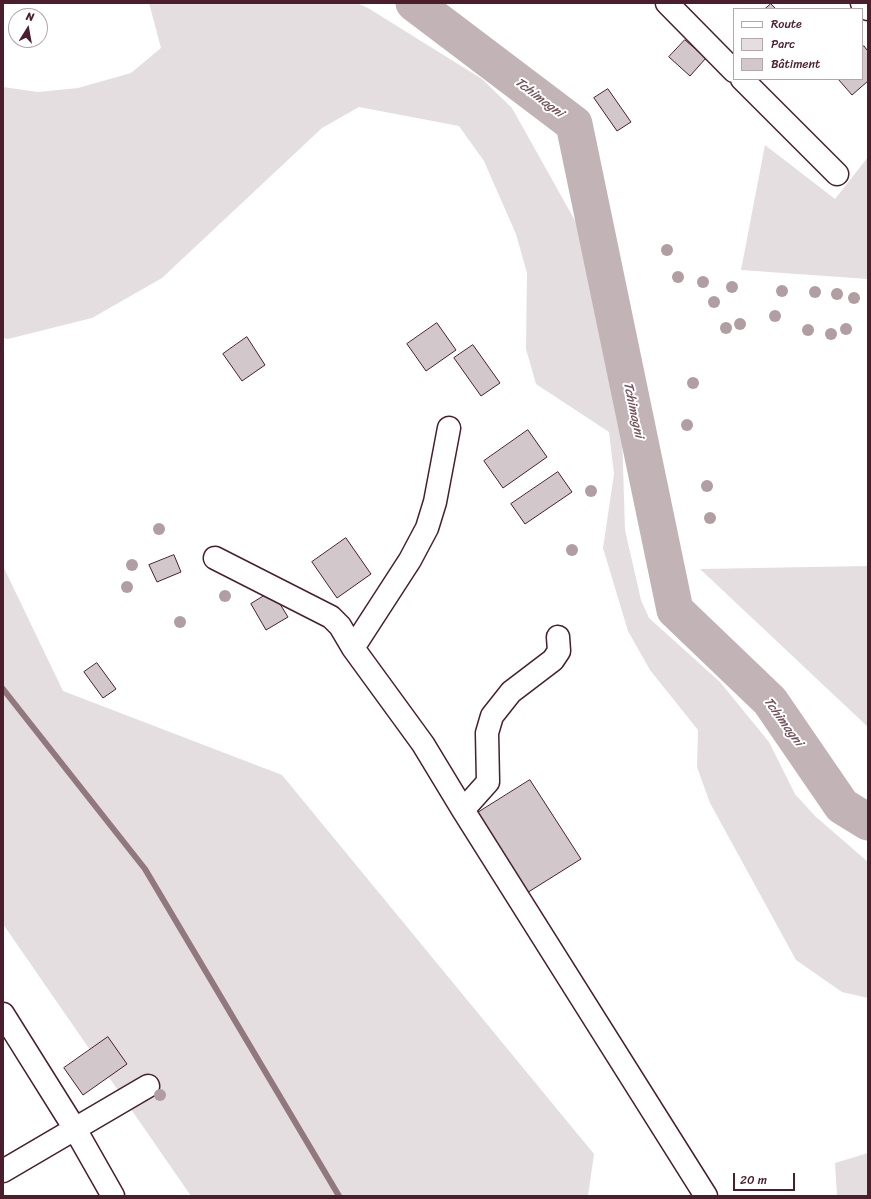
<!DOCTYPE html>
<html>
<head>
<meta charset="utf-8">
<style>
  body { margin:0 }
  #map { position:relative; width:871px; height:1199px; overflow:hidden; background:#fff; font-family:Sriracha,sans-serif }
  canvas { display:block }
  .frame { position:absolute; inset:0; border:4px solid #4a1f2b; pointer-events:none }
  .legend { position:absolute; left:733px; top:8px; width:130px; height:72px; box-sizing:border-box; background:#fff; border:1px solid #b7a5aa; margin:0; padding:5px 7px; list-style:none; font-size:12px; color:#4a1f2b }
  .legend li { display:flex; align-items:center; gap:8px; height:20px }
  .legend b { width:20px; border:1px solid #b7a5aa }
  .north { position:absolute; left:8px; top:8px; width:40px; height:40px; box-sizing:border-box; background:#fff; border:1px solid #b7a5aa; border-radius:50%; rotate:11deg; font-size:11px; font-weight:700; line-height:16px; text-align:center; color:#4a1f2b }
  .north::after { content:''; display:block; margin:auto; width:14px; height:18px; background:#4a1f2b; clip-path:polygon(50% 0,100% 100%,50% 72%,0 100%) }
  .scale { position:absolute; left:733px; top:1173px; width:62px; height:18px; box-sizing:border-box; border:2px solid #4a1f2b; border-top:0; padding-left:5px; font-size:12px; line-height:14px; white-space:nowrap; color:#4a1f2b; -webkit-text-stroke:3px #fff; paint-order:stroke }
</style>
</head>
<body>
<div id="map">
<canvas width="871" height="1199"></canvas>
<div class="frame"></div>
<ul class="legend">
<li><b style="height:5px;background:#fff"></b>Route</li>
<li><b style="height:11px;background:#e5dee0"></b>Parc</li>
<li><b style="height:11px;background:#d2c7cb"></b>Bâtiment</li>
</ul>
<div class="north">N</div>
<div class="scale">20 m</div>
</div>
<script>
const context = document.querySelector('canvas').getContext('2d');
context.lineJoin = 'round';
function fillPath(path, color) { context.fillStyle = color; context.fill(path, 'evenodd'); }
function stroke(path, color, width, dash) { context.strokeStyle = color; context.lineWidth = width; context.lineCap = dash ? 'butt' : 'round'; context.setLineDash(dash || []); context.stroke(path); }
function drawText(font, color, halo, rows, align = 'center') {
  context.font = font + ' Sriracha,sans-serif'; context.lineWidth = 4; context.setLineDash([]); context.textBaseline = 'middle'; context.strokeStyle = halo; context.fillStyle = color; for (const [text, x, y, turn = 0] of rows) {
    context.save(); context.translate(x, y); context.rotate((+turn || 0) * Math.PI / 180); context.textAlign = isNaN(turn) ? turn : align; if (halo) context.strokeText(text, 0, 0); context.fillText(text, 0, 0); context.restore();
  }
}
fillPath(new Path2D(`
  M149 3H357L368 8 482 79 512 108 578 226 621 400 625 530 641 600 649 618 720 682 769 742 795 794 815 816 868 862V998L842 992 796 960 710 803 697 767 698 730 650 670 628 631 603 548 614 474 609 432 536 384 526 349 527 273 516 234 484 161 459 126 359 107 322 128 162 278 92 318 8 339 3 338V87L38 92 78 88 131 73 161 48Z
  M765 145 835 199 868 157V279L741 270Z
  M3 566 63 691 282 775 594 1154 588 1196H191L3 924Z
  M868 566V727L700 569Z
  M868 1153V1196H837L835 1163Z`), '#e5dee0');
stroke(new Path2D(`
  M3 689 145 869 339 1196`), '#91787e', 6);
stroke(new Path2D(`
  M414 3 574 124 675 610 770 701 842 806 868 822`), '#c1b3b6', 37);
const building = new Path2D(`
  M771 4 776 9H765Z
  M685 40 706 58 690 76 669 57Z
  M864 46 867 50 868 49V81L852 95 838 79H862V48Z
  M608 89 631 122 617 131 594 98Z
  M437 323 456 350 426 371 407 344Z
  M247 337 265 365 242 381 223 354Z
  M473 345 500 383 481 396 454 358Z
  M528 430 547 457 503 488 484 461Z
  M558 472 572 492 525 524 511 504Z
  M346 538 371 574 337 598 312 562Z
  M174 555 181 572 157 582 149 565Z
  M272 591 288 617 266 630 251 604Z
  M97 663 116 689 103 698 84 672Z
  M530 780 581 859 522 896 471 817Z
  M108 1037 127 1064 83 1095 64 1068Z`);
fillPath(building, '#d2c7cb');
stroke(building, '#4a1f2b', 1);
const minor = new Path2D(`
  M667 3 734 71
  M862 3 868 9
  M742 79 837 174
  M215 558 331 617 340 626 353 648 423 744 463 810 706 1196
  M353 648 410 560 427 528 435 502 449 428
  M463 810 488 782 487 733 492 716 511 692 553 660 559 651 558 637
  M3 1014 75 1129 113 1196
  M3 1171 148 1086`);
stroke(minor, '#4a1f2b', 25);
stroke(minor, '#fff', 22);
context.fillStyle = '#b19ea3';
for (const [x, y] of [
  [667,250],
  [678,277],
  [703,282],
  [732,287],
  [782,291],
  [815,292],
  [837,294],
  [854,298],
  [714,302],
  [775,316],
  [740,324],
  [726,328],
  [846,329],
  [808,330],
  [831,334],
  [693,383],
  [687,425],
  [707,486],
  [591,491],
  [710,518],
  [159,529],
  [572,550],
  [132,565],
  [127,587],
  [225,596],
  [180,622],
  [160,1095]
]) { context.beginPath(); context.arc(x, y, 6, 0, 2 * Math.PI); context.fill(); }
drawText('italic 13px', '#74535c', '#fff', [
  ["Tchimagni",539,98,37],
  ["Tchimagni",633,410,78],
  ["Tchimagni",783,722,54]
]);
</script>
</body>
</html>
